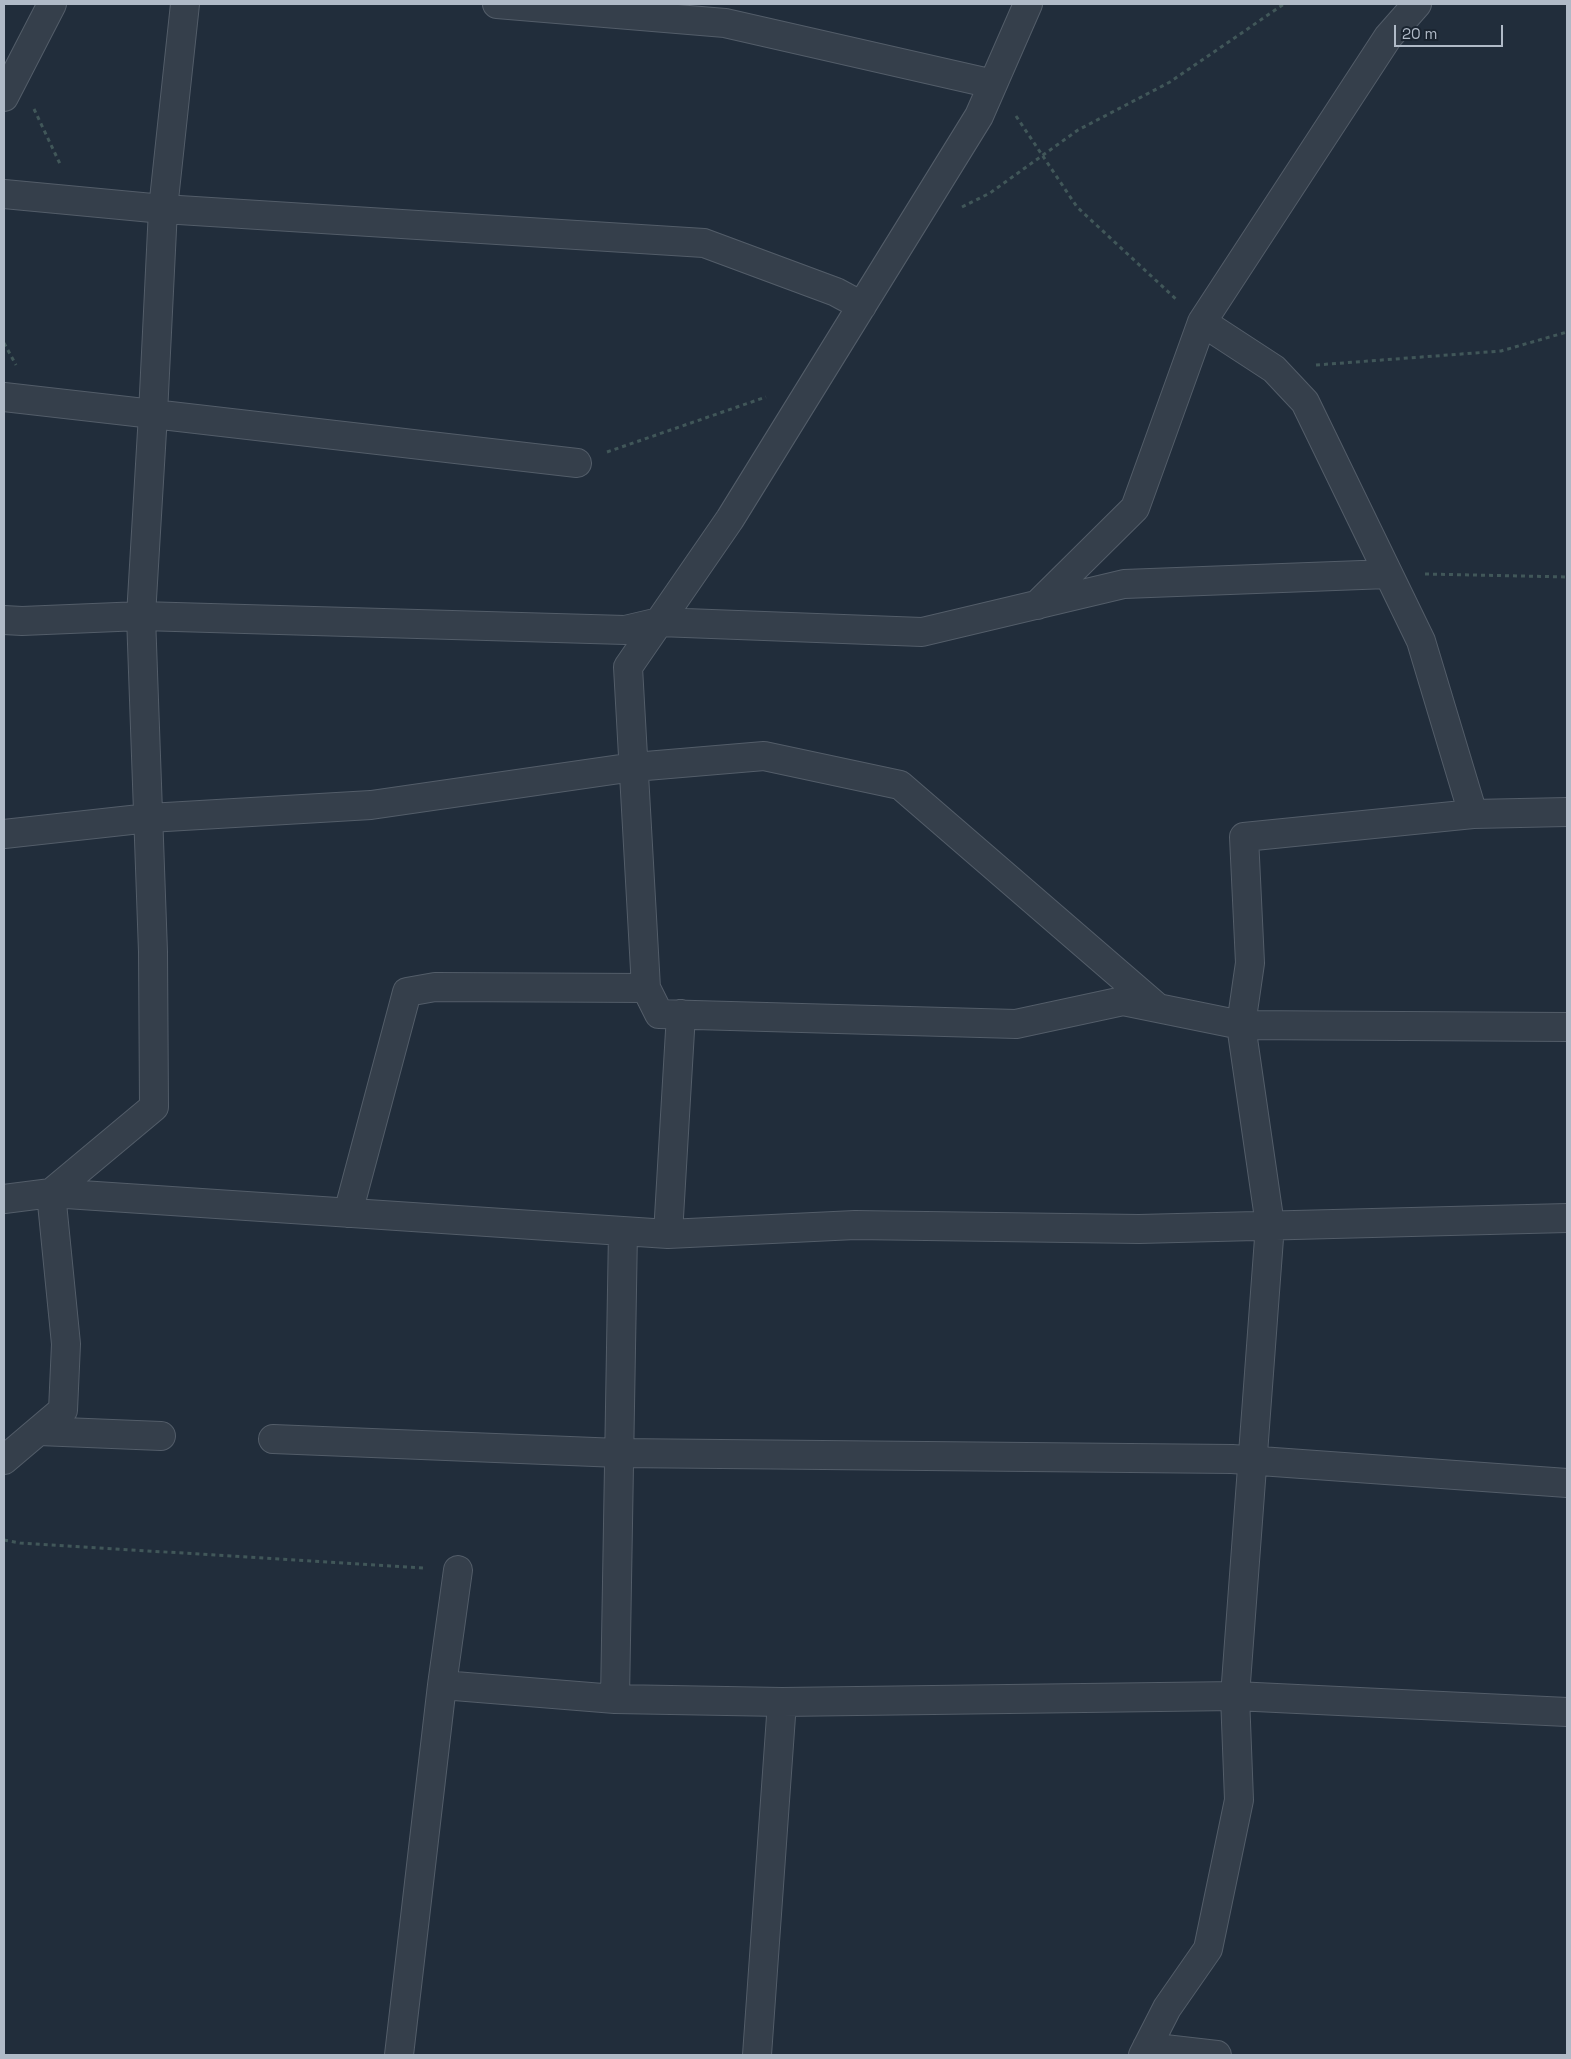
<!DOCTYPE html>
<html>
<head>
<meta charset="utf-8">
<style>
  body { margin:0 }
  #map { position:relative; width:1571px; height:2059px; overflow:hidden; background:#212d3b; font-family:"Space Grotesk",sans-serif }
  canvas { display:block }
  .frame { position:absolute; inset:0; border:5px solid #b0bac7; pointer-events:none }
  .scale { position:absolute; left:1394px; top:25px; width:109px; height:22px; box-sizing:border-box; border:2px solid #b0bac7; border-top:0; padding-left:6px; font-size:15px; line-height:18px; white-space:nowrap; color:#b0bac7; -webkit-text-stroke:4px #1a2430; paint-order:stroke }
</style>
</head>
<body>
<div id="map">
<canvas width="1571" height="2059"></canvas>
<div class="frame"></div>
<div class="scale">20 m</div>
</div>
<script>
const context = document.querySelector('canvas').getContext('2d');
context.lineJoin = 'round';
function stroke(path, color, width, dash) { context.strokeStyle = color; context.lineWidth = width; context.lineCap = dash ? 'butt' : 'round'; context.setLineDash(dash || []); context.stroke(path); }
const street = new Path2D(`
  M497 4 725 23 993 84
  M1028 4 979 116 730 519 628 667 646 988 659 1014 1016 1024 1123 1001 1241 1025 1567 1027
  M4 97 52 4
  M4 194 163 209 704 243 836 292 862 306
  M1202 322 1388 37 1417 4
  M4 397 153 414 163 209 185 4
  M1037 605 1135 508 1202 322 1274 369 1305 402 1421 641 1473 814 1567 812
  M4 620 22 621 141 616 153 414 577 463
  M1473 814 1244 837 1250 963 1241 1025 1270 1225 1235 1696 1567 1712
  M4 834 149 818 371 805 634 767 764 756 900 785 1157 1007
  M681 1014 668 1234 855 1225 1139 1229 1567 1218
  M4 1199 51 1193 154 1107 153 952 141 616 625 630 659 622 922 632 1124 584 1388 574
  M348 1213 407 992 435 987 646 988
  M39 1431 161 1436
  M273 1439 619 1453 1232 1459 1567 1483
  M4 1460 63 1410 66 1344 51 1193 668 1234
  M458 1570 442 1685 615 1699 623 1231
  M615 1699 782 1702 757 2055
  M782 1702 1235 1696 1239 1800 1208 1949 1167 2008 1143 2055
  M1147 2047 1217 2055
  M399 2055 442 1685`);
stroke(street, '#535d69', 30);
stroke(new Path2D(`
  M34 109 61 166
  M1016 116 1077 207 1177 300
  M962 207 990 193 1078 130 1170 82 1284 4
  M4 343 16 365
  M1316 365 1501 351 1567 332
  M607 452 766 397
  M1425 574 1567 577
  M4 1540 20 1543 424 1568`), '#415759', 3, [4, 4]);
stroke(street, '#353f4b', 28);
</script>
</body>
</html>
